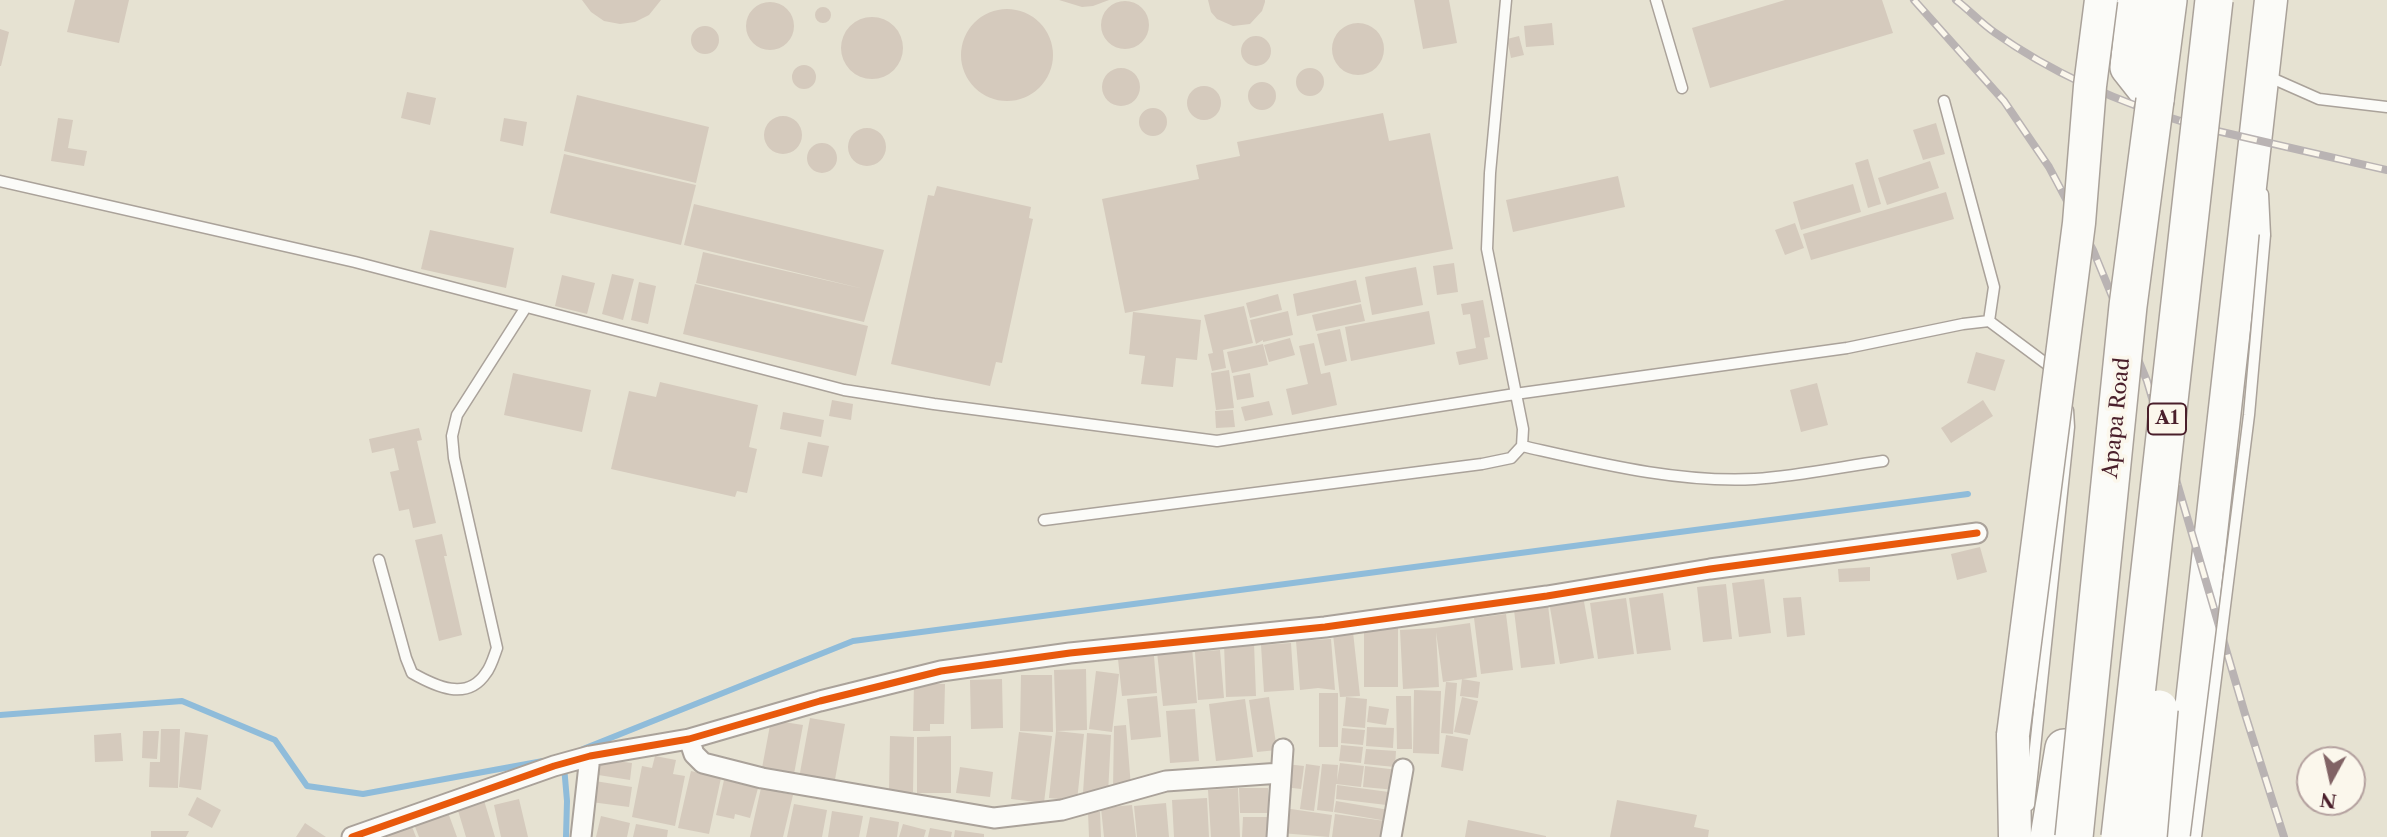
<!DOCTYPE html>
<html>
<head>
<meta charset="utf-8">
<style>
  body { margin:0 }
  #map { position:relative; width:2387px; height:837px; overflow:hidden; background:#e6e2d2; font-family:"Libre Caslon Text",serif }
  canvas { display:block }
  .north { position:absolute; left:2296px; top:746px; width:70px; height:70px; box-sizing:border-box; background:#fbf7ec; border:2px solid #b4a19f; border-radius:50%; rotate:188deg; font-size:19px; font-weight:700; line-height:28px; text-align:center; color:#4a1f2b }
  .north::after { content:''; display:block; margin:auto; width:24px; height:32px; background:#816365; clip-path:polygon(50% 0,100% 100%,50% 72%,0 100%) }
</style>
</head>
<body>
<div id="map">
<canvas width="2387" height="837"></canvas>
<div class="north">N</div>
</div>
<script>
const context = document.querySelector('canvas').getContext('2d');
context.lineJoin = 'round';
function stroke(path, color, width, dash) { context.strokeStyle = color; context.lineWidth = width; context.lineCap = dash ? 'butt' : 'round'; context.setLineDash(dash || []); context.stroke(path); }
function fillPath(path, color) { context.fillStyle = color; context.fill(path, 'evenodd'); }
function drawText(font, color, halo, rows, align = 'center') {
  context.font = font + ' "Libre Caslon Text",serif'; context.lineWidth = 7; context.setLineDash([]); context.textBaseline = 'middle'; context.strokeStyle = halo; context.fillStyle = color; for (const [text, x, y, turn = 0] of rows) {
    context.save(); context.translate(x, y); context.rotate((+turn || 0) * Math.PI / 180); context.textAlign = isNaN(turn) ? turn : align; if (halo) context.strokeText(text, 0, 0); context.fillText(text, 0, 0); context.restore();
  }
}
stroke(new Path2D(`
  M0 715 182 701 275 740 307 786 363 794 543 761
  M583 749 853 641 1968 494
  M564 766 567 801 566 837`), '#8fbcda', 6);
fillPath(new Path2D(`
  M75 0H129L119 43 67 32Z
  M582 0H661L649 15 635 22 620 24 604 21 591 12Z
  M1059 0H1109L1093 6 1082 7Z
  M1208 0H1265V2L1262 11 1250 24 1233 26 1217 19 1211 12Z
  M1414 0H1449L1457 43 1423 49Z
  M1785 0H1882L1893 33 1710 88 1692 28Z
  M1101 25a24 24 0 1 1 48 0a24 24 0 1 1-48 0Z
  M746 26a24 24 0 1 1 48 0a24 24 0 1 1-48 0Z
  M815 15a8 8 0 1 1 16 0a8 8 0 1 1-16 0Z
  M961 55a46 46 0 1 1 92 0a46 46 0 1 1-92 0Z
  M841 48a31 31 0 1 1 62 0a31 31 0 1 1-62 0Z
  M1332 49a26 26 0 1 1 52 0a26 26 0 1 1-52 0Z
  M1552 23 1554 45 1526 47 1524 26Z
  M691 40a14 14 0 1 1 28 0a14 14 0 1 1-28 0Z
  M0 29 9 32 1 66H0Z
  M1519 36 1524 55 1511 58 1507 39Z
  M1241 51a15 15 0 1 1 30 0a15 15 0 1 1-30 0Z
  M792 77a12 12 0 1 1 24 0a12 12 0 1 1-24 0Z
  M1296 82a14 14 0 1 1 28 0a14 14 0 1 1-28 0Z
  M1102 87a19 19 0 1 1 38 0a19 19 0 1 1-38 0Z
  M1248 96a14 14 0 1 1 28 0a14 14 0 1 1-28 0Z
  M1187 103a17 17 0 1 1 34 0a17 17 0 1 1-34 0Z
  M407 92 436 98 430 125 401 118Z
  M577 95 709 127 696 183 564 151Z
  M1139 122a14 14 0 1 1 28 0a14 14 0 1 1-28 0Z
  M1383 113 1389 141 1430 133 1453 249 1125 313 1102 199 1199 179 1196 165 1240 156 1237 142Z
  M764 135a19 19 0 1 1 38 0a19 19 0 1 1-38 0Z
  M58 118 73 120 68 148 87 151 84 166 51 161Z
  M504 118 527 122 523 146 500 141Z
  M1936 123 1945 154 1923 160 1913 130Z
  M848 147a19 19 0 1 1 38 0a19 19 0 1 1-38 0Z
  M807 158a15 15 0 1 1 30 0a15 15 0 1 1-30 0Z
  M564 154 696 185 681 245 550 213Z
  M1868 159 1881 204 1868 208 1855 163Z
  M1930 161 1939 188 1887 205 1878 178Z
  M1618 176 1625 207 1513 232 1506 200Z
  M1853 184 1861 212 1801 230 1793 202Z
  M937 186 1031 207 1029 218 1033 219 1002 363 996 362 990 386 891 364 928 195 934 196Z
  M1946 192 1954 219 1811 260 1803 234Z
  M694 204 884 250 864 322 696 283 703 252 864 289 684 245Z
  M1795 223 1804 248 1785 255 1775 230Z
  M430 230 514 248 506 288 421 269Z
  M1454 263 1458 292 1437 295 1433 266Z
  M1416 267 1423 305 1372 315 1365 277Z
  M612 274 634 279 623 320 602 314Z
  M562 275 595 283 587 314 555 306Z
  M1356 280 1361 302 1297 316 1293 294Z
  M639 282 656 286 648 324 631 320Z
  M695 284 868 326 856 376 683 334Z
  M1278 294 1282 310 1250 318 1246 303Z
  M1483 300 1490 337 1484 338 1488 359 1459 365 1456 352 1476 348 1470 314 1463 315 1461 304Z
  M1361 304 1365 321 1316 331 1312 315Z
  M1244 306 1253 343 1223 350 1226 368 1212 371 1208 354 1213 353 1204 315Z
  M1288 311 1293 335 1263 342V340L1256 344 1250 320Z
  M1429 311 1435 344 1351 361 1345 327Z
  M1133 312 1201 320 1197 360 1176 358 1173 387 1141 384 1145 356 1129 354Z
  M1340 329 1347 361 1325 366 1317 334Z
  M1290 338 1295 355 1269 362 1264 345Z
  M1314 343 1321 374 1330 372 1337 405 1292 415 1286 389 1308 384 1299 346Z
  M1263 344 1268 365 1232 373 1227 352Z
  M1976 352 2005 360 1995 391 1967 383Z
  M1229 370 1234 408 1216 410 1211 373Z
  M513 373 591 390 582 432 504 415Z
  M1250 373 1254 397 1237 400 1233 376Z
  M660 382 758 405 749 447 757 449 747 493 737 491 735 497 611 469 629 391 656 397Z
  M1817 383 1828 425 1801 432 1790 390Z
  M832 400 853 404 851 420 829 416Z
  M1983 400 1993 416 1951 443 1941 428Z
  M1269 401 1273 415 1245 421 1241 407Z
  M1233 410 1235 427 1216 428 1215 411Z
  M783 412 824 420 821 437 780 429Z
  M419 428 422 440 417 441 436 523 413 528 409 509 399 511 390 472 399 470 394 448 372 453 369 439Z
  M808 442 829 446 822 477 802 473Z
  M442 534 447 556H444L462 635 439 641 415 540Z
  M1980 547 1987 572 1957 580 1951 554Z
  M1870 567V581L1839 582 1838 569Z
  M1764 579 1771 633 1739 637 1732 583Z
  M1726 584 1732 639 1703 642 1697 587Z
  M1663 593 1671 650 1637 654 1629 598Z
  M1583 596 1594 658 1560 664 1549 602Z
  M1801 597 1805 635 1787 637 1783 598Z
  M1626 598 1634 654 1598 659 1590 603Z
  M1548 605 1555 664 1521 668 1514 610Z
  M1506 614 1513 670 1481 674 1474 618Z
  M1470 623 1477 677 1443 682 1436 632 1439 687 1403 689 1400 630 1435 628Z
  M1364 628H1398V687H1364Z
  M1353 632 1360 696 1340 697 1333 634Z
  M1331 639 1335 690 1318 688 1300 690 1296 641Z
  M1254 643 1256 696 1226 697 1224 644Z
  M1291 643 1294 690 1264 692 1261 645Z
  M1192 648 1197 703 1163 706 1157 652Z
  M1220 650 1224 698 1198 700 1195 652Z
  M1154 656 1157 693 1122 696 1118 659Z
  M1086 669 1087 730 1056 731 1054 670Z
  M1096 671 1119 674 1112 732 1089 729Z
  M1021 675H1052L1053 732 1020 731Z
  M1002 679 1003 728 971 729 970 680Z
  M1462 679 1480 682 1478 698 1460 696Z
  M1446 682 1457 683 1453 734 1441 733Z
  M914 683 945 684 944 724H930V731H913Z
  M1414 690 1441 691 1439 754 1413 753Z
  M1319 693H1338V747H1319Z
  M1157 696 1161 737 1131 740 1127 699Z
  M1396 696H1411L1412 749H1397Z
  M1269 697 1277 750 1257 752 1249 700Z
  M1346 697 1367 699 1365 728 1343 726Z
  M1462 697 1478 701 1470 735 1454 732Z
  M1245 699 1253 757 1216 761 1209 704Z
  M1369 706 1389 709 1386 725 1367 722Z
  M1195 709 1199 761 1170 763 1166 711Z
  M810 718 845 724 834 785 799 778Z
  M771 720 803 725 794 774 762 768Z
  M1126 725 1131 787 1113 790 1114 726Z
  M1367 727 1394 728 1393 748 1366 746Z
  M1342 728 1365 730 1363 745 1341 743Z
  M161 729H180L178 788 149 787 150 762H160Z
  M143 731H159L157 759 142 758Z
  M1056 731 1084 734 1077 801 1049 798Z
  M185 732 208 735 201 790 179 787Z
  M1019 732 1052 736 1044 803 1011 799Z
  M121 733 123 761 95 762 94 735Z
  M1087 733 1111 735 1108 794 1083 793Z
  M1446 735 1468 739 1463 771 1441 767Z
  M890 736 914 737 913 792H889Z
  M951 736V793H917V737Z
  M1341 745 1363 747 1361 763 1339 761Z
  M1366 749 1396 751 1395 767 1364 764Z
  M655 756 676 760 673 774 685 776 675 826 632 817 642 766 652 768Z
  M594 758 632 763 630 780 592 774Z
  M1340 763 1364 766 1361 787 1336 784 1333 812 1317 810 1322 764 1338 765 1337 781Z
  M1286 764 1304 766 1301 789 1284 787Z
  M1306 764 1320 766 1314 811 1300 809Z
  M1365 766 1398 770 1396 790 1363 787Z
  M960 767 993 772 990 797 956 793Z
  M691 771 721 778 709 834 678 828Z
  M724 780 758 788 750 818 735 814 734 819 716 815Z
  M595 781 632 787 629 807 591 802Z
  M1337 785 1396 793 1395 806 1336 799Z
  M761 788 793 795 783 837H750Z
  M1238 788 1240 837H1211L1208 790Z
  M1239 788H1268L1269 813H1240Z
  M197 797 221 810 212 828 188 815Z
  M483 797 495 837H466L456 804Z
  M1207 798 1209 837H1174L1172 800Z
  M519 799 528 837H501L494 805Z
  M1617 800 1697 815 1694 827 1709 830 1708 837H1610Z
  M1336 801 1389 810 1387 821 1334 812Z
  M1166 803 1169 837H1137L1134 806Z
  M794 804 827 810 822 837H787Z
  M1132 805 1136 837H1104L1101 808Z
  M446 807 457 837H419L412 819Z
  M1284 808 1332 815 1329 837 1281 833Z
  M832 811 863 816 859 837H828Z
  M1088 812H1100L1101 837H1089Z
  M1335 814 1385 821 1383 837H1332Z
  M601 816 630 823 627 837H596Z
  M870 817 899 822 897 837H866Z
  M1243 817H1269V837H1242Z
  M409 819 416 837H376Z
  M1468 820 1546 836V837H1465Z
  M305 823 326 837H296Z
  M636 824 668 830 667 837H633Z
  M903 824 926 830 924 837H899Z
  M930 828 952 832 951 837H928Z
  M955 830 984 834V837H954Z
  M151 831H189L186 837H151Z`), '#d5cabd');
const service = new Path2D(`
  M1656 0 1682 88
  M2267 76 2319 99 2387 107
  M0 181 355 262 844 390 934 404 1217 441 1515 394 1847 348 1963 324 1989 321 1994 287 1944 101
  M2263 194 2265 235
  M1989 321 2048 365 2051 371
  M1522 446C1598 463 1677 483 1755 479 1798 476 1841 467 1883 461
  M1044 520 1482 464 1511 458 1522 446 1523 429 1487 249 1490 173 1506 0
  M379 560 406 658 412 673C435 686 467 702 486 673 491 667 494 656 497 648L454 458 452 436 457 415 526 307
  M2029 805 2069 427 2068 410`);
const minor = new Path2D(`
  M689 739 694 754 703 763 762 778 994 818 1062 810 1166 781 1281 773
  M352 837 554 766 590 756 689 739 820 701 941 671 1070 653 1325 627 1547 596 1710 569 1977 533
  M581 837 590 756
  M1277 837 1283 749
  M1391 837 1403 769`);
const primary = new Path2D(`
  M2013 735 2015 837
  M2180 837 2189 728 2271 0`);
const motorway = new Path2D(`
  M2136 0 2129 67 2155 100
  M2155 100 2168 0
  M2049 837 2064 748`);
stroke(service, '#aaa29a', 13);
stroke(minor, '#aaa29a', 23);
stroke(primary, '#aaa29a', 35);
stroke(motorway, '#aaa29a', 40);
stroke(service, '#fbfbf8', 10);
stroke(minor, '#fbfbf8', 19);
stroke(primary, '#fbfbf8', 32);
stroke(motorway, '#fbfbf8', 37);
const rail = new Path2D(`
  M1914 0 2004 101 2049 167 2093 250 2147 381 2245 714 2284 837
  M1956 0C1969 10 1980 22 1994 32 2054 75 2128 106 2200 127L2387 170`);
stroke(rail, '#b9b3b3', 8);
stroke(rail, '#fbf7ec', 5, [16]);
const serviceBridge = new Path2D(`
  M2196 837 2249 415 2265 235`);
const primaryBridge = new Path2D(`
  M2013 735 2079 223 2090 86 2101 0`);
const motorwayBridge = new Path2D(`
  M2074 837 2128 306 2155 100
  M2120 837 2214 0
  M2148 837 2159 709`);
stroke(serviceBridge, '#aaa29a', 13, []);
stroke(primaryBridge, '#aaa29a', 35, []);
stroke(motorwayBridge, '#aaa29a', 40, []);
stroke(serviceBridge, '#fbfbf8', 10);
stroke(primaryBridge, '#fbfbf8', 32);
stroke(motorwayBridge, '#fbfbf8', 37);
stroke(new Path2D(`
  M352 837 554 766 590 756 689 739 820 701 941 671 1070 653 1325 627 1547 596 1710 569 1977 533`), '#e8590c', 7);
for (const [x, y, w] of [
  [2167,419,38]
]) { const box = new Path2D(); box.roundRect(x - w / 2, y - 15.5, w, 31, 5); context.fillStyle = '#fbf7ec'; context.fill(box); stroke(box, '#4a1f2b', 2); }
drawText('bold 19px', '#4a1f2b', null, [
  ["A1",2167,419]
]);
drawText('21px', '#4a1f2b', '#fbf7ec', [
  ["Apapa Road",2117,418,-84]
]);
</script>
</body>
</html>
